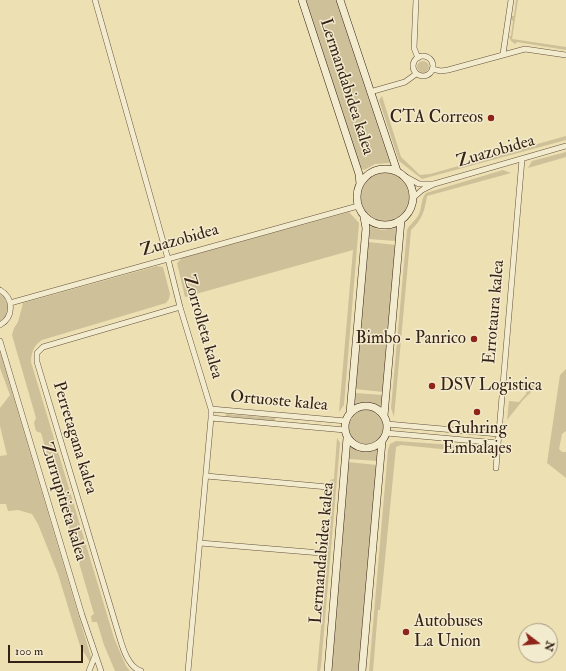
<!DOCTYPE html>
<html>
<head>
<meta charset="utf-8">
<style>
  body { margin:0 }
  #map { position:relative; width:566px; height:671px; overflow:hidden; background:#ede0b3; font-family:"IM FELL Double Pica",serif }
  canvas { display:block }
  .north { position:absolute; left:518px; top:623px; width:40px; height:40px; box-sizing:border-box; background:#f3ebce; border:1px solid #a79a85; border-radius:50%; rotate:106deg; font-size:11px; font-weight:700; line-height:16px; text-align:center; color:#362117 }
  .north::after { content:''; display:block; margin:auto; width:14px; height:18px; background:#8f2418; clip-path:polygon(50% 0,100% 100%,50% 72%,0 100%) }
  .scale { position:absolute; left:8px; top:645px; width:75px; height:18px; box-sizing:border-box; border:2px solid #362117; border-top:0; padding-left:5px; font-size:12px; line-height:14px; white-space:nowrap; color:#362117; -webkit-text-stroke:3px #f3ebce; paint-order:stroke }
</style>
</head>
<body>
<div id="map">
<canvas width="566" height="671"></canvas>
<div class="north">N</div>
<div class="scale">100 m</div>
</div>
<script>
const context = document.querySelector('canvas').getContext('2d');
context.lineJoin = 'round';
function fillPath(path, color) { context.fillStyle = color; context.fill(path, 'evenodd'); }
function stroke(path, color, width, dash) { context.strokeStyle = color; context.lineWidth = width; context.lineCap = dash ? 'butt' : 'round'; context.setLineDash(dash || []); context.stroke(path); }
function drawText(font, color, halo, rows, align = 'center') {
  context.font = font + ' "IM FELL Double Pica",serif'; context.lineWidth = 3; context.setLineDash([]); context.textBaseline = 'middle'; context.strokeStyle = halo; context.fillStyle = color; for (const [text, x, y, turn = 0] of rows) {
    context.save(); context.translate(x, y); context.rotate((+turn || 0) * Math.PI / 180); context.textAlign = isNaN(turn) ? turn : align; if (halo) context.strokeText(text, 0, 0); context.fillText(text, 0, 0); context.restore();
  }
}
fillPath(new Path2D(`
  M304 0H336L390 163 375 164 364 170 359 166Z
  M516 0H518L512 39 566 47V50L517 42 515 44 511 41 509 36H511L513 21 511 20 512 16H514Z
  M417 67a6 6 0 1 1 12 0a6 6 0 1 1-12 0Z
  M382 96 401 157 420 175 430 174 566 136V140L422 179 399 161 379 100Z
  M566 152V157L528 168 532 161Z
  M503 170 511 173 427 196C425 210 422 220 411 230L394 417 391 408 407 230C410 224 416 220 419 214 422 207 421 198 426 193Z
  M361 197a24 24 0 1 1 48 0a24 24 0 1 1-48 0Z
  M349 212 359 223 344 405 339 412 353 250 185 297 177 263 182 258Z
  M369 226 381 230 397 228 396 241 368 239Z
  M368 242 396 245 383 392 355 389Z
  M157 266 163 267 170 294 169 299 166 303 42 340C34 345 31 353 31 362L114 638 126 666 130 671H115L104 645 97 622H92L91 616 94 614 41 433 36 431 34 423 36 418 12 335 14 328 18 322 23 303Z
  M0 294C11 301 10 314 0 322Z
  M0 352 91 657V664L80 646 58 574 38 524 32 514 18 510 8 511 6 504H0V456L7 455 0 426V408L10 395 0 368Z
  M566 369V431L562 434 559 449 562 452H566V478L547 463 560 375Z
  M510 382 540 383 523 400 507 420 509 401 519 402 526 394 527 388 510 387Z
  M355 393 383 395 382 408C372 403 364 401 354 406Z
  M348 427a18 18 0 1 1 36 0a18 18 0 1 1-36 0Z
  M226 414 275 418V419L274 421 226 416Z
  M337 438 340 443 321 666 320 671H317L327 561 323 560 324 546H328L332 495 329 494 330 480 334 479Z
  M396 441 483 447 487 449H441L401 445 396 447 380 610H378L373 671H369L388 450 390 444Z
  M350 446C360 453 367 453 378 449L377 461 349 459Z
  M348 462 377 465 359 671H331Z`), '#cec098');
const street = new Path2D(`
  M95 0 168 259 180 307 211 409V418L188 671
  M416 0 414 48 418 58
  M503 54 511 0
  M413 66a10 10 0 1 1 20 0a10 10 0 1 1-20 0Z
  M432 69 441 71 448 70 525 49 566 55
  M370 92 405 82 416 74
  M406 177 419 184H433
  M413 198 422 190 434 184 566 146
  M0 290C14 298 14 317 0 325
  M10 303 358 206
  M0 341 82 615 101 671
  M211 409 346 421
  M211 418 345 430
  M387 424 499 434
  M386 433 498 443
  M496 468 522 159
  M206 476 328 487
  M200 543 321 553
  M89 671 95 656
  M141 671C127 667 122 645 118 632L37 362V353L43 347 180 307`);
const secondary = new Path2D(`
  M302 0 359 174 360 184
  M340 0 397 171
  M357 197a28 28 0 1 1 56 0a28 28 0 1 1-56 0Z
  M345 427a21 21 0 1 1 42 0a21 21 0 1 1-42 0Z
  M350 413 366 228 364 217
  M384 416 401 220
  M328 671 347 438
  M362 671 382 441`);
stroke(street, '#64513e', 6);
stroke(secondary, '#362117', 8);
stroke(street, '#f3ebce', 5);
stroke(secondary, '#f3ebce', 7);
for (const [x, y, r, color] of [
  [491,118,4,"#8f2418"],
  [474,339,4,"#8f2418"],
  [432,386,4,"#8f2418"],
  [477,412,4,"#8f2418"],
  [406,632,4,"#8f2418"]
]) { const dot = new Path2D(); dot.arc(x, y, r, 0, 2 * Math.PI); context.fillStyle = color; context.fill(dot); stroke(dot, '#f3ebce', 1.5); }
drawText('17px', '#362117', '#f3ebce', [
  ["Lermandabidea kalea",346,87,72],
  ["Zuazobidea",496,152,-16],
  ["Zuazobidea",180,241,-16],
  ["Errotaura kalea",495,312,-85],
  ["Zorrolleta kalea",202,327,74],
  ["Ortuoste kalea",279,402,5],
  ["Perretagana kalea",74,438,73],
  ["Zurrupitieta kalea",63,502,73],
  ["Lermandabidea kalea",323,553,-85]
]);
drawText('17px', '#362117', '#f3ebce', [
  ["CTA Correos",483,118],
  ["Bimbo - Panrico",466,339],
  ["DSV Logistica",440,386,"left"],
  ["Guhring",477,429,"center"],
  ["Embalajes",477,449,"center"],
  ["Autobuses",414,622,"left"],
  ["La Union",414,642,"left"]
], 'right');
</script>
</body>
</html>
